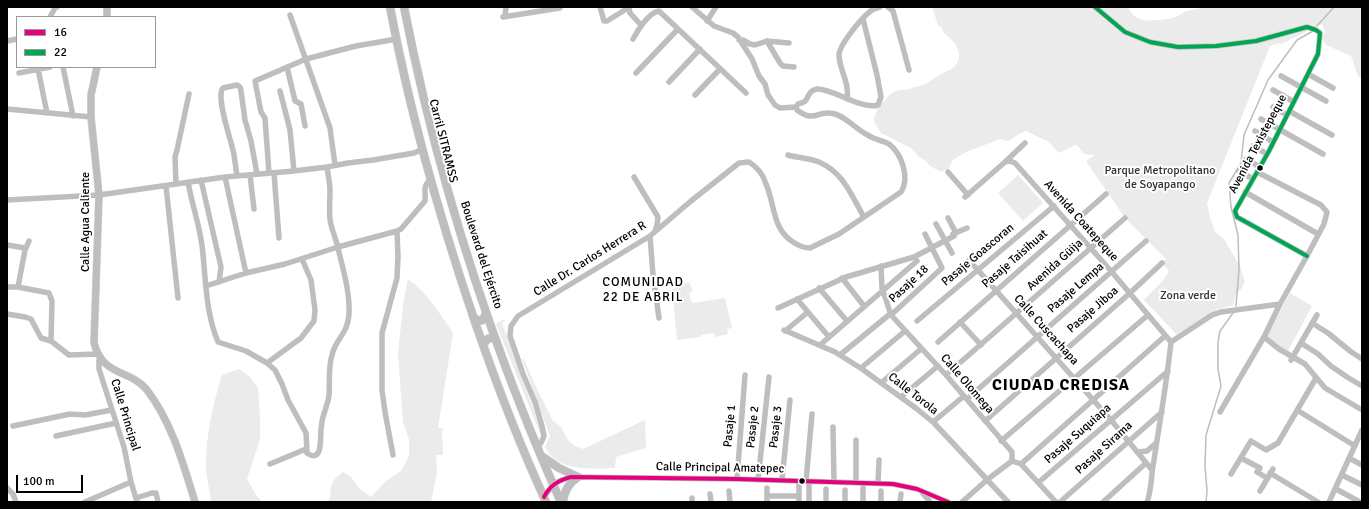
<!DOCTYPE html>
<html>
<head>
<meta charset="utf-8">
<style>
  body { margin:0 }
  #map { position:relative; width:1369px; height:509px; overflow:hidden; background:#fff; font-family:Signika,sans-serif }
  canvas { display:block }
  .frame { position:absolute; inset:0; border:8px solid #000; pointer-events:none }
  .legend { position:absolute; left:16px; top:16px; width:140px; height:52px; box-sizing:border-box; background:#fff; border:1px solid #999; margin:0; padding:5px 7px; list-style:none; font-size:12px; color:#000 }
  .legend li { display:flex; align-items:center; gap:8px; height:20px }
  .legend b { width:20px; border:1px solid #999 }
  .scale { position:absolute; left:16px; top:475px; width:67px; height:18px; box-sizing:border-box; border:2px solid #000; border-top:0; padding-left:5px; font-size:12px; line-height:14px; white-space:nowrap; color:#000; -webkit-text-stroke:3px #fff; paint-order:stroke }
</style>
</head>
<body>
<div id="map">
<canvas width="1369" height="509"></canvas>
<div class="frame"></div>
<ul class="legend">
<li><b style="height:5px;background:#e5007d"></b>16</li>
<li><b style="height:5px;background:#00a651"></b>22</li>
</ul>
<div class="scale">100 m</div>
</div>
<script>
const context = document.querySelector('canvas').getContext('2d');
context.lineJoin = 'round';
function fillPath(path, color) { context.fillStyle = color; context.fill(path, 'evenodd'); }
function stroke(path, color, width, dash) { context.strokeStyle = color; context.lineWidth = width; context.lineCap = dash ? 'butt' : 'round'; context.setLineDash(dash || []); context.stroke(path); }
function drawText(font, color, halo, rows, align = 'center') {
  context.font = font + ' Signika,sans-serif'; context.lineWidth = 4; context.setLineDash([]); context.textBaseline = 'middle'; context.strokeStyle = halo; context.fillStyle = color; for (const [text, x, y, turn = 0] of rows) {
    context.save(); context.translate(x, y); context.rotate((+turn || 0) * Math.PI / 180); context.textAlign = isNaN(turn) ? turn : align; if (halo) context.strokeText(text, 0, 0); context.fillText(text, 0, 0); context.restore();
  }
}
fillPath(new Path2D(`
  M932 7H1128C1134 22 1147 21 1159 20 1165 19 1170 19 1175 17 1179 16 1182 13 1186 11 1191 10 1197 10 1201 7H1362V79L1358 76 1351 56 1326 45 1322 39 1325 31 1322 24 1281 44 1279 43 1270 46 1207 203 1210 217 1215 232 1224 239 1240 266 1245 282 1241 289 1236 294 1233 305 1217 310 1177 335 1144 300C1151 292 1165 280 1169 271L1162 263 1166 259 1125 218 1086 161 1095 155 1084 154 1078 146 1075 145 1059 153 1049 142 1026 131 1019 134 1012 139 1008 141 1000 139 966 152 953 160 949 168 941 172 930 166 926 161 919 157 911 148 881 133 875 123 874 119 878 108 890 94 899 90H905L926 84 939 75 953 68 958 62 959 58V53L955 43 944 33 942 28 938 25Z
  M1018 175 1043 203 1023 221 998 193Z
  M408 279C427 292 440 314 453 333L438 428 445 429 442 430 443 455H436L437 472 431 502H326L330 499C331 484 331 481 343 472L350 476 359 488 371 497 386 481 402 470 409 455V439L403 422 398 354 403 305Z
  M689 282 693 291 689 293 692 303 725 298 732 328 727 329 728 334 715 337 714 333 701 335V337L677 340 673 299 669 291Z
  M1290 293 1312 306 1287 353 1266 337Z
  M504 319 505 321 502 323 543 434 542 438 496 324Z
  M522 359H524L535 385 553 421 561 427 568 440 575 446 583 449 645 420 646 448 616 457 615 468C592 469 557 472 545 447L550 436Z
  M239 369 250 377 258 388 260 418V439L247 479 256 495 262 502H211C210 490 206 477 206 465 206 434 213 404 222 375Z`), '#ebebeb');
stroke(new Path2D(`
  M1317 26 1334 7
  M1236 306 1239 269 1238 235 1231 207 1229 183 1241 163 1244 135 1268 80 1297 40 1313 31
  M1206 502 1207 491 1205 466 1206 435 1221 386 1218 369V342L1220 331 1233 313`), '#bdbdbd', 1.5);
const major = new Path2D(`
  M107 7V17
  M97 67 91 95V117L99 195 94 343C103 377 130 369 147 390 172 423 183 463 195 502
  M477 319 478 320 482 321 484 316
  M486 342 488 338 493 339`);
const highway = new Path2D(`
  M390 7C410 114 440 219 475 322 496 383 519 443 546 502
  M404 7C428 130 462 250 506 368 523 413 541 458 561 502
  M543 457 559 468 578 477
  M563 502C564 491 569 483 578 477`);
stroke(major, '#dbdbdb', 8);
stroke(highway, '#dbdbdb', 9);
stroke(new Path2D(`
  M600 7 604 21H607L628 8
  M629 7 630 13 641 25
  M692 7 714 26 733 33 738 37 752 59 759 76 765 84 768 95 775 105 780 108 796 107
  M888 7 893 11 909 70
  M1095 7 1125 32 1150 42 1178 47 1216 46 1256 41 1307 27 1316 30 1320 33 1318 54 1269 151 1235 211 1237 217 1307 256
  M290 15 330 128 335 165
  M505 16 506 7
  M50 17 55 8 57 7
  M503 17 560 8
  M707 21 716 7
  M633 39C638 30 648 13 659 11L746 93
  M739 40H743L750 44 755 45 767 41 789 43
  M7 41 17 39
  M767 41 780 63 783 66 794 67
  M63 67 73 116
  M287 67 295 101 301 104 305 126
  M38 69 47 113
  M19 73 50 67
  M636 73 678 29
  M1308 74 1333 88
  M1281 76 1326 101
  M669 82 700 49
  M1273 90 1294 102
  M280 91 290 130 294 171
  M695 95 720 69
  M847 99C850 84 840 71 839 56 838 46 864 14 874 9 876 8 878 8 880 7
  M796 107 798 104C801 103 804 103 806 100 809 95 810 90 817 89 832 88 861 110 878 105L881 97 877 75 863 19
  M1273 107 1287 115
  M7 109 91 117
  M1289 111 1332 135
  M1261 119 1323 154
  M1255 131 1273 142
  M1253 146 1267 154
  M788 155C798 158 809 158 819 162 844 173 851 195 864 217
  M1246 159 1260 167
  M1005 162 1025 143
  M1239 171 1253 179
  M948 172 968 195
  M269 173 265 118 261 112 255 81 306 59 356 46 397 39
  M274 173 279 238
  M250 175 254 209
  M237 176C236 169 235 162 234 155 232 142 215 97 223 88L237 85 240 87 241 91 245 120 251 141 257 174
  M225 177 246 273
  M634 177 658 217 657 225 655 231
  M201 180 221 267 219 282
  M188 182C192 204 199 224 202 245 206 278 205 311 218 342L246 351 267 363 275 370 282 384 288 400 306 433 307 453C323 464 320 438 321 430 321 427 322 424 322 421 324 412 328 404 329 395 330 382 328 367 332 355 336 338 348 334 349 314 350 292 343 269 338 248 336 238 331 229 330 219 329 210 330 200 330 191 330 183 328 175 327 167
  M176 184 175 157 177 150 189 94
  M166 186 178 298
  M1245 192 1318 234
  M965 197 1005 162 1010 161 1015 163 1111 271 1171 342
  M7 200 99 195 225 177 294 171 327 167 348 163 373 160 414 153 423 149
  M948 218 956 233
  M936 224 952 253
  M650 236 653 275 659 318
  M7 245 25 248
  M969 260 1111 420 1152 470
  M881 266 882 288 891 315 946 375 1012 452V461L1021 464 1056 502
  M842 278 864 306
  M206 286 246 273 285 264 338 247 397 231 401 229 425 201C426 192 422 185 431 180
  M7 287H18L49 293 52 301 51 341
  M18 287 25 250 29 241
  M819 288 847 321
  M797 299 829 337
  M778 308 846 277 914 257 954 236 953 234 967 228
  M7 314 25 317 31 319 41 338 51 341 69 355 98 354
  M891 315 942 268 925 234
  M917 321 1054 206
  M960 322 981 345
  M1312 323 1328 333 1350 351 1362 359
  M784 330 835 352 862 369 917 409 934 423 1008 502
  M785 331 808 312
  M1264 337 1279 349 1305 364 1325 388 1362 410
  M938 342 1106 194
  M1301 343 1318 354 1331 366 1347 377 1362 386
  M820 345 917 261
  M840 355 890 314
  M100 357 99 361V369L124 447 131 482 137 502
  M1291 360 1317 315
  M267 363 301 338 314 321 315 310 311 280 302 259
  M861 368 905 331
  M946 375 1125 218
  M881 383 921 349
  M901 397 938 366
  M967 399 1146 241
  M1297 410 1355 446
  M1220 412 1264 337 1280 304 1307 256 1324 224 1327 212 1321 205 1257 172
  M985 421 1130 293 1162 263
  M933 422 964 396
  M13 426 70 414 85 415 112 410
  M833 427 834 482
  M56 436 116 423
  M856 440V483
  M1001 441 1148 315
  M537 447 541 443 544 436 542 426 535 402 523 374 510 336 511 326 518 316 650 236 691 201 739 163 749 162C757 167 763 174 766 184 775 204 772 229 793 242 799 246 803 248 810 248L839 234 901 192C910 178 902 154 889 144 884 141 877 140 871 137 868 135 864 133 861 131 852 125 845 117 835 114 817 109 816 124 797 110L796 107
  M1138 452 1147 451 1156 443
  M393 455 385 412 382 390V333L397 278 398 257 397 231
  M1241 458 1260 468 1257 472 1267 478
  M1349 458 1362 465
  M270 464 306 449
  M1021 464 1165 336
  M1270 473 1318 502
  M1231 474 1251 441 1266 450 1278 443 1316 378
  M1342 475 1362 485
  M737 479 745 375
  M758 480 769 377
  M782 480 790 400
  M799 481V502
  M806 481 812 414
  M1039 482 1168 371
  M878 483 879 460
  M7 488 13 494 16 502
  M1336 489 1360 502
  M729 491 730 502
  M921 491 930 502
  M1260 491 1273 469
  M710 494 711 502
  M770 496H799
  M544 497 553 485 559 481 571 477 737 479 893 484 917 489 948 502
  M136 498 152 493H156L158 502
  M692 498V502
  M85 502 131 482
  M767 502V488
  M809 502V481
  M826 502V489
  M845 502V490
  M863 502V488
  M881 502V491
  M900 502 901 494
  M962 502 988 479 1012 461
  M1060 502 1162 412
  M1103 502 1146 463
  M1147 502C1152 489 1151 474 1154 460 1160 420 1167 381 1171 342L1212 315 1221 312 1280 304
  M1329 502 1362 430`), '#bebebe', 5.5);
stroke(major, '#bebebe', 7);
stroke(highway, '#bebebe', 8);
stroke(new Path2D(`
  M544 497C550 485 559 480 571 477L737 479 893 484 917 489 948 502`), '#e5007d', 4);
stroke(new Path2D(`
  M1095 7 1125 32 1150 42 1178 47 1216 46 1256 41 1307 27 1316 30 1320 33 1318 54 1269 151 1235 211 1237 217 1307 256`), '#00a651', 4);
for (const [x, y, r, color] of [
  [1260,168,3.5,"#000"],
  [802,481,3.5,"#000"]
]) { const dot = new Path2D(); dot.arc(x, y, r, 0, 2 * Math.PI); context.fillStyle = color; context.fill(dot); stroke(dot, '#fff', 1.5); }
drawText('12px', '#000', '#fff', [
  ["Carril SITRAMSS",443,141,76],
  ["Avenida Texistepeque",1258,144,-62],
  ["Avenida Coatepeque",1081,221,48],
  ["Calle Agua Caliente",86,222,-90],
  ["Boulevard del Ejército",481,255,72],
  ["Pasaje Goascoran",978,255,-40],
  ["Calle Dr. Carlos Herrera R",590,259,-32],
  ["Pasaje Taisihuat",1015,259,-41],
  ["Avenida Güija",1055,265,-42],
  ["Pasaje 18",909,284,-43],
  ["Pasaje Lempa",1076,288,-41],
  ["Pasaje Jiboa",1093,310,-41],
  ["Calle Cuscachapa",1046,330,48],
  ["Calle Olomega",967,384,49],
  ["Calle Torola",913,394,38],
  ["Calle Principal",125,415,73],
  ["Pasaje 1",730,426,-85],
  ["Pasaje 2",753,427,-84],
  ["Pasaje 3",776,427,-84],
  ["Pasaje Suquiapa",1078,434,-41],
  ["Pasaje Sirama",1104,448,-42],
  ["Calle Principal Amatepec",720,468,1]
]);
drawText('12px', '#313131', '#fff', [
  ["Parque Metropolitano",1160,171],
  ["de Soyapango",1160,185],
  ["Zona verde",1188,296]
]);
context.letterSpacing = '1px';
drawText('13px', '#000', '#fff', [
  ["COMUNIDAD",643,283],
  ["22 DE ABRIL",643,298]
]);
context.letterSpacing = '0px';
context.letterSpacing = '1px';
drawText('bold 16px', '#000', '#fff', [
  ["CIUDAD CREDISA",1061,386]
]);
context.letterSpacing = '0px';
</script>
</body>
</html>
